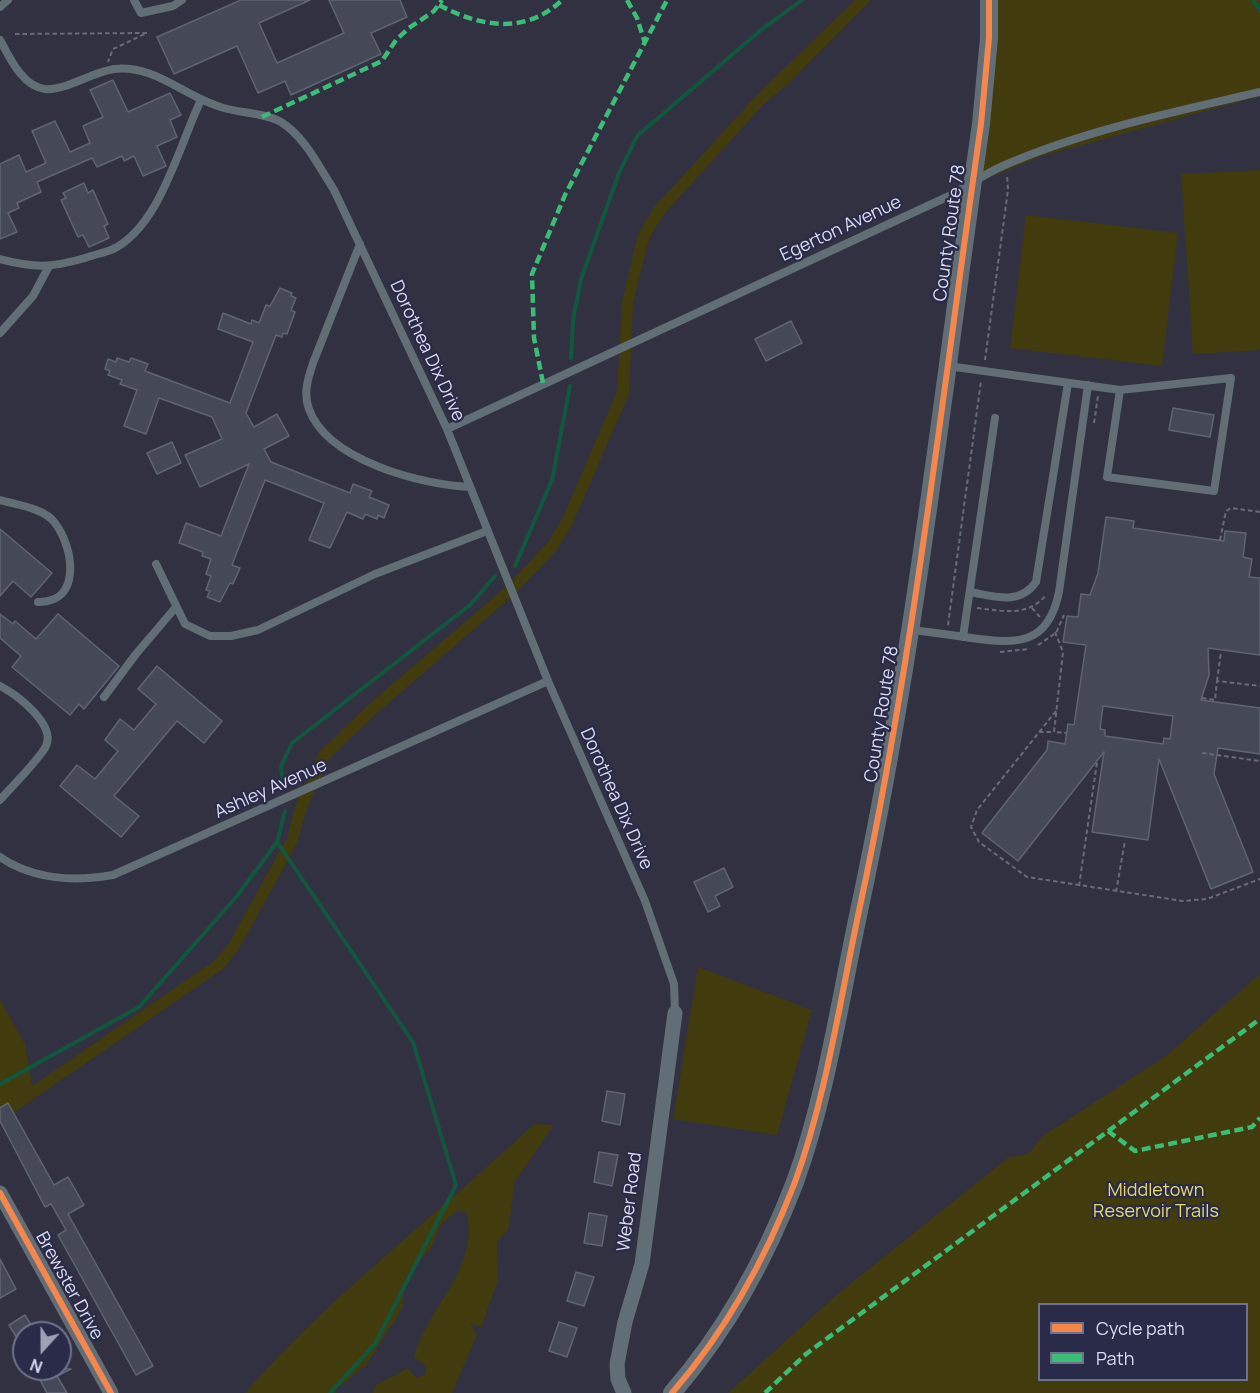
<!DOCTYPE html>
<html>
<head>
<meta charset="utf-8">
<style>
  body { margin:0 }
  #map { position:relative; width:1260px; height:1393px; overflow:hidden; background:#313142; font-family:Manrope,sans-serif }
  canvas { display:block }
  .legend { position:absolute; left:1038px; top:1303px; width:210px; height:78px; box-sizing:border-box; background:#2a2b49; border:2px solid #70728c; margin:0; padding:8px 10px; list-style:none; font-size:18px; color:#dadcf0 }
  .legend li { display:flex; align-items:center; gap:12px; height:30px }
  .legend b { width:30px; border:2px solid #70728c }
  .north { position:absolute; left:12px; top:1321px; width:60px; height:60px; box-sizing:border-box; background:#2a2b49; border:2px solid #70728c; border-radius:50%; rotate:201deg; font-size:16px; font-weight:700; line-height:24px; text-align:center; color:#dadcf0 }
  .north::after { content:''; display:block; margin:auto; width:21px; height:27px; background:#9fa0b3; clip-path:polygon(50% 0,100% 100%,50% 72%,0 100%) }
</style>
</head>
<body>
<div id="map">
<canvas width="1260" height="1393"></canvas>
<ul class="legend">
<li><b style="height:8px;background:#f5874c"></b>Cycle path</li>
<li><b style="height:8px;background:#3abd76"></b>Path</li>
</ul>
<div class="north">N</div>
</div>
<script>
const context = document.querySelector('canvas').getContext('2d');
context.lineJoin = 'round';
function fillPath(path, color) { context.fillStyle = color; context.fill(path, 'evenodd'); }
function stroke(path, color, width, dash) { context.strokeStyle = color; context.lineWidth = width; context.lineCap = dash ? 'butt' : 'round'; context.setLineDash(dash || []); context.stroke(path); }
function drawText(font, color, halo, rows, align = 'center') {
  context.font = font + ' Manrope,sans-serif'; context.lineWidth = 4.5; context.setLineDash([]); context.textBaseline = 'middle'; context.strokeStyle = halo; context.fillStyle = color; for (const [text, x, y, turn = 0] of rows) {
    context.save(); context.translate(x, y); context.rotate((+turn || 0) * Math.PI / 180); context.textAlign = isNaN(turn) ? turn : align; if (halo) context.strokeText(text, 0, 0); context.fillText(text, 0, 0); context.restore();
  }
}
fillPath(new Path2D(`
  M855 0H871L786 86 765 103 664 214 649 239 633 303 629 394 573 523 557 550 516 593 377 713 329 759 307 808 297 843 239 949 223 969 0 1122V1000L25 1044 32 1086 214 961 229 943 287 838 296 804 319 752 369 704 508 585 548 542 563 517 617 391 622 301 638 234 654 207 757 95Z
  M990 0H1260V96L1039 157 974 184Z
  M1260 170V350L1193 354 1181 174Z
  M1026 215 1178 233 1162 366 1010 348Z
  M698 967 812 1010 777 1135 673 1119Z
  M1260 974V1393H728L840 1292 1009 1157 1028 1154 1043 1136 1167 1055ZM1040 1304H1246V1380H1040Z
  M534 1124 554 1125 515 1181 508 1230 497 1242 498 1280 481 1328 470 1322 477 1335 452 1393H372L376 1385 408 1368 416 1378 426 1374V1366L414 1357C428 1305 478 1273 467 1213L458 1210 440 1225 431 1248 406 1276 402 1309 366 1365 338 1388 335 1393H245C332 1294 438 1214 534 1124Z`), '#413b0d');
stroke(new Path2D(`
  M1253 0 1260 11
  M571 358 573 320 581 279 619 173 637 136 761 30 802 0
  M515 566 552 480 570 386
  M283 788 281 766 292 743 470 605 495 576
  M277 842 413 1042 456 1185 375 1344 330 1393
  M0 1084 139 1007 237 896 277 842 285 811`), '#11573e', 4);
const building = new Path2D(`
  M241 0H310L259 23 277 63 344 33 329 0H400L407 17 371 33 381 54 291 95 285 81 258 93 237 46 174 74 157 37Z
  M113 80 128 112 170 93 181 115 170 120 177 137 157 146 166 166 143 176 134 156 124 161 122 156 97 167 92 158 37 182 41 192 17 203 19 208 8 213 17 232 0 239V164L19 155 26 172 46 163 32 131 55 121 70 152 90 143 83 126 103 117 90 90Z
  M84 183 88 193 93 190 108 224 104 226 109 238 89 247 83 235 78 237 61 200 66 198 63 193Z
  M280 288 292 293 291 296 296 298 291 310 295 312 287 334 283 333 282 337 276 335 246 413 254 427 277 414 289 436 264 449 271 462 350 493 353 484 372 491 369 497 389 505 384 518 378 515 377 519 365 514 363 519 347 512 330 548 309 540 324 503 265 480 232 565 240 568 233 584 230 583 220 602 207 597 210 591 206 590 211 576 206 574 211 559 202 556 203 552 179 543 186 523 221 536 249 464 200 487 185 455 222 439 212 417 159 398 146 434 124 426 137 390 120 384 122 380 108 375 110 371 105 369 108 359 116 362 117 358 129 362 131 358 148 364 145 371 230 403 253 342 218 329 223 313 251 324 252 320 259 323 266 305 270 306Z
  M791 321 802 343 766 361 755 339Z
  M1173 408 1214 415 1210 437 1169 430Z
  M172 442 181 463 157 474 147 453Z
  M1106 517 1134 521 1133 528 1224 541 1225 531 1246 533 1243 557 1252 559 1249 577 1260 578V655L1208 648 1209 675 1201 700 1260 708V754L1218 748 1214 774 1253 872 1211 889 1159 759 1148 840 1092 832 1104 752 1018 861 982 833 1047 750 1048 741 1065 744 1068 724 1074 725 1086 645 1063 642 1067 616 1078 617 1081 594 1090 595 1098 573ZM1103 706 1173 716 1170 739 1164 738 1163 744 1105 736V730L1100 729Z
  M0 529 52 573 31 597 13 581 0 596Z
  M0 614 13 624 15 621 36 639 58 614 119 666 84 709 79 704 70 715 12 667 21 656 0 638Z
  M157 666 222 721 204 743 177 721 114 796 139 816 121 837 60 786 77 765 95 779 118 751 105 740 120 719 134 730 156 704 138 689Z
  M724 868 733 887 715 896 720 906 708 912 694 882Z
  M607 1091 625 1094 620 1125 602 1121Z
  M8 1103 54 1185 68 1177 84 1205 68 1214 153 1366 136 1375 58 1235 66 1230 51 1204 45 1207 0 1121V1108Z
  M599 1152 618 1155 612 1186 594 1182Z
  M589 1213 607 1216 602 1246 584 1243Z
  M0 1259 16 1289 0 1298Z
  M576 1272 594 1277 584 1306 567 1301Z
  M25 1315 36 1333H24V1350L9 1325Z
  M559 1322 577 1328 567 1357 549 1351Z
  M34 1369H71L57 1376 67 1393H47Z`);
fillPath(building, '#454856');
stroke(building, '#606472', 1.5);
stroke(new Path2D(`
  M15 34 147 33 113 49 108 62
  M985 360 1008 190 1007 175
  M1094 423 1098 396
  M1220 540 1226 511 1231 508 1260 512
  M977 608C1003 611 1028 617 1046 595
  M1032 608 1040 617
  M948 625 981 381
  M1055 632 1063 652 1054 732 1066 733
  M1038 645 1056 633 1064 615
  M1000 652 1030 649
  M1217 681 1221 652
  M1202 698 1215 700 1217 681 1260 686
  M1056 711 977 810 971 827 979 842 1027 877 1183 901 1207 899 1260 879
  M1039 732H1054
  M1202 753 1260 761
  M1079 886 1097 762
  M1116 892 1125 841`), '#676c75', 2, [4.5, 3]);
stroke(new Path2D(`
  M134 0 141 13 173 6 182 0
  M0 7 8 0
  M0 40C10 58 22 86 45 89 65 91 92 72 114 69 156 64 185 98 224 108 241 113 265 113 281 122 305 137 319 167 334 190L447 429 548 681 645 901 674 984 675 1013
  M360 244 313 363C308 378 303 394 309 409 327 460 421 485 470 487
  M0 259C34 268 51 268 85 258 93 255 103 253 111 250 160 228 179 145 201 100
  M0 333 33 296 49 266
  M948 366 1120 390 1231 378 1214 491 1107 477 1120 390
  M447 429 949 196C967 186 986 173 1005 165 1086 130 1174 112 1260 92
  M0 500C17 505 44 508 55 523 74 548 82 603 38 602
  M156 564 185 624 210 636H231L258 630 375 574 487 531
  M970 592C994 596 1019 606 1036 582L1068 383
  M910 630C931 632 951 635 971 638 1017 644 1048 646 1059 592L1088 385
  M963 637 995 418
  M0 686C16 694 56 724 46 746 39 760 11 787 0 800
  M104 697 136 654 176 607
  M0 857C34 880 73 882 113 875L548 681`), '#626e75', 8);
stroke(new Path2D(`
  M0 1193 111 1393
  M624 1393 618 1379 617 1364 625 1322 642 1264 675 1013`), '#626e75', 15);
stroke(new Path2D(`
  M672 1393C725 1332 766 1258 795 1182 826 1097 840 1000 859 911 915 651 943 387 981 124L989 38V0`), '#626e75', 18);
stroke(new Path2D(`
  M627 0 637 18 645 43
  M439 5C480 27 526 35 562 0
  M262 117 382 61 396 40 409 28 434 11 442 0
  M543 383 534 338 532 274 565 195 667 0
  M1108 1131 1135 1151 1252 1127 1260 1118
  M765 1393 806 1354 1260 1019`), '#3abd76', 4.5, [9, 4.5]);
stroke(new Path2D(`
  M0 1193 111 1393
  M672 1393C725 1332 766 1258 795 1182 826 1097 840 1000 859 911 915 651 943 387 981 124L989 38V0`), '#f5874c', 6);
drawText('18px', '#dadcf0', '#2a2b49', [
  ["Egerton Avenue",841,229,-25],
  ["County Route 78",950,233,-82],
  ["Dorothea Dix Drive",427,351,65],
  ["County Route 78",882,714,-81],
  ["Ashley Avenue",271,789,-24],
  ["Dorothea Dix Drive",616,799,66],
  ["Weber Road",630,1202,-83],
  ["Brewster Drive",69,1286,61]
]);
drawText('18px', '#e7d966', '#2a2b49', [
  ["Middletown",1156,1191],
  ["Reservoir Trails",1156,1212]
]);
</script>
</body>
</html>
